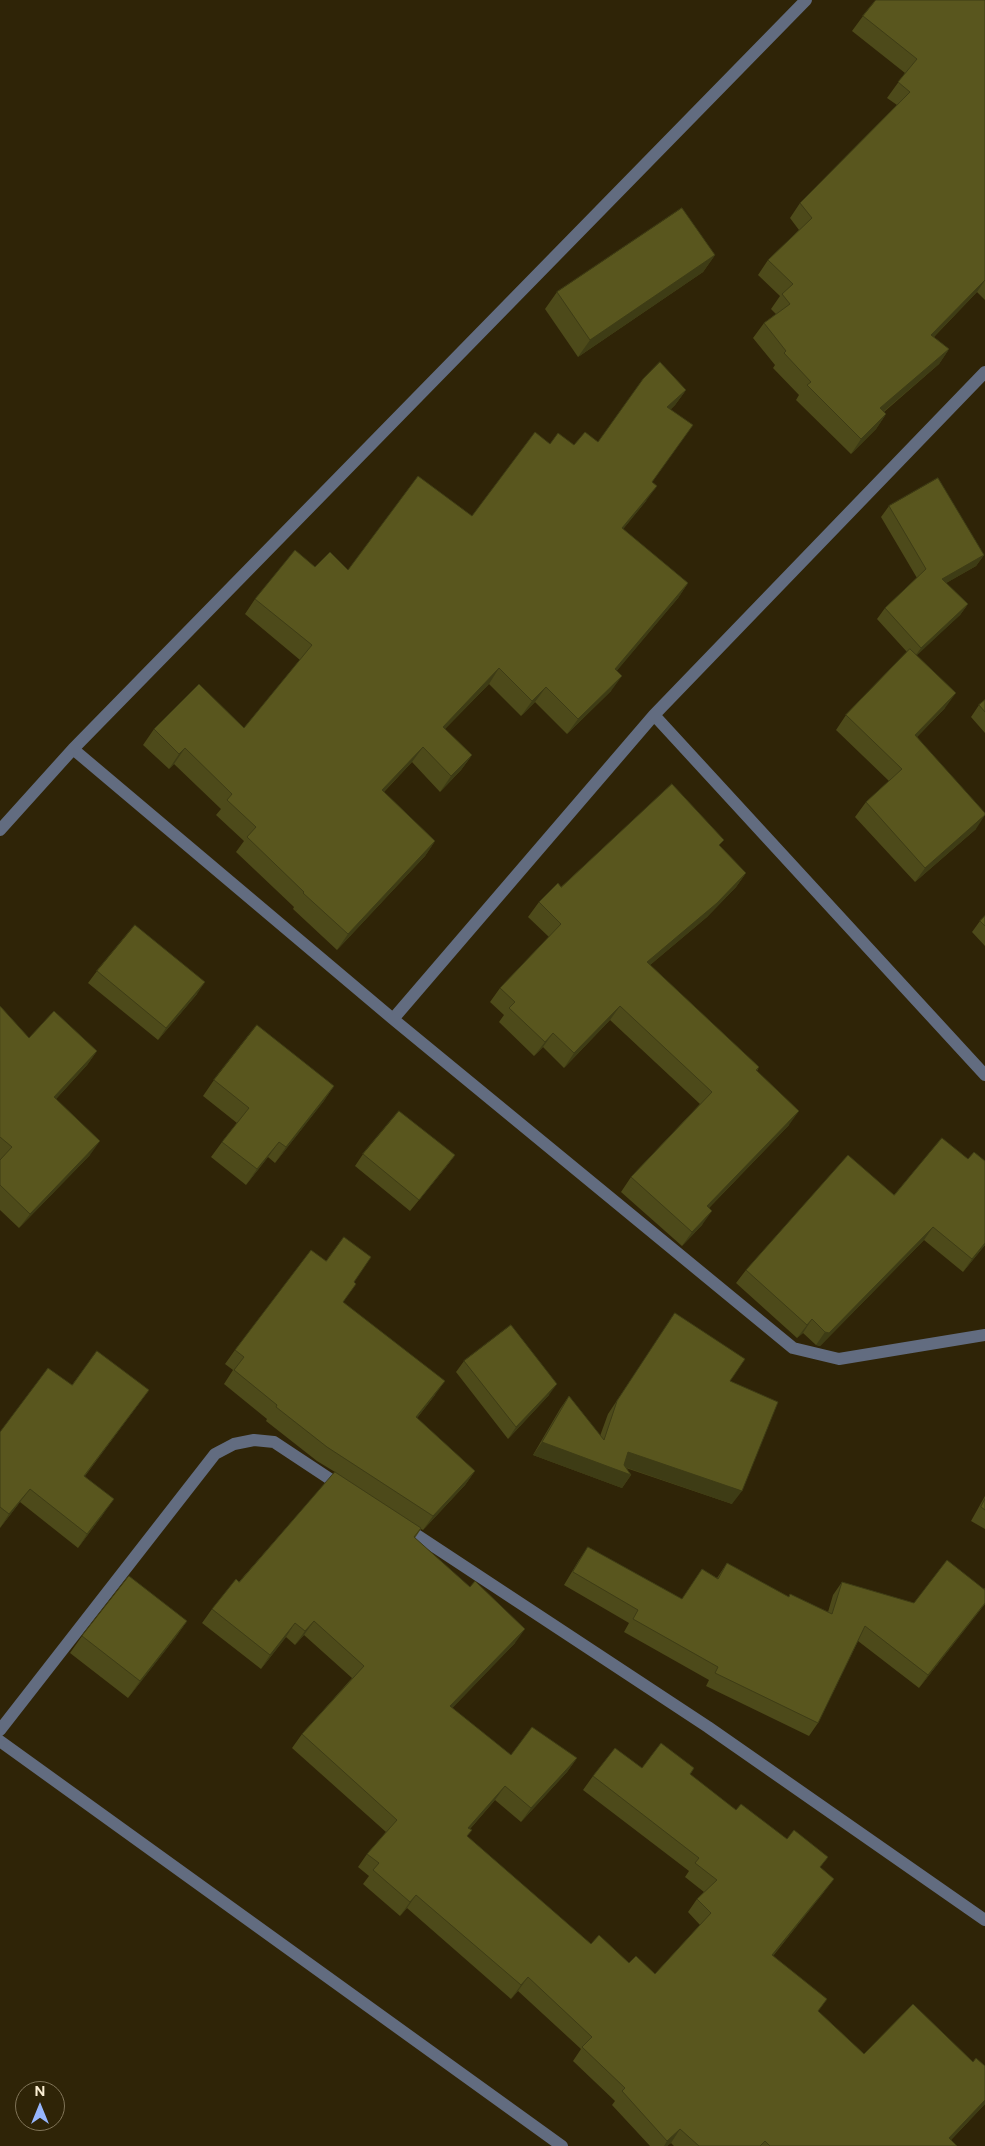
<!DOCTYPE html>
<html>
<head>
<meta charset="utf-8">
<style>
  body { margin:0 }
  #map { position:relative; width:985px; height:2146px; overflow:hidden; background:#2f2407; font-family:Figtree,sans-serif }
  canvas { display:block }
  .north { position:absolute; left:15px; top:2081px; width:50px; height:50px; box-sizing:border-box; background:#2f2407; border:1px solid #817559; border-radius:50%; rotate:0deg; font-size:14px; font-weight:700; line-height:20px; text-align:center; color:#fbeed3 }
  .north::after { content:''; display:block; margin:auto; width:18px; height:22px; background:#97b6fd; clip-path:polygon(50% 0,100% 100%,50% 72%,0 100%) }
</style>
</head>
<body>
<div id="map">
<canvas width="985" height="2146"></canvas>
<div class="north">N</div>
</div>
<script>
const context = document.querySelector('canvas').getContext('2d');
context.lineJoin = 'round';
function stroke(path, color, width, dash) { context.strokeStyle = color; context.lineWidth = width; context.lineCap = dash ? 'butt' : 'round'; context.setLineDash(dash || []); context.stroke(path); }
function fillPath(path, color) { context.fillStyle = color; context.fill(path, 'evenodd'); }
stroke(new Path2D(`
  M654 715 985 1075
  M73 749 393 1019 793 1348 839 1359 985 1335
  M0 830 73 749 806 0
  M393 1019 654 715 985 372
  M403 1526 708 1727 985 1920
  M0 1730 215 1454 234 1444 254 1440 274 1442 342 1487
  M0 1741 562 2146`), '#626c80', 12);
fillPath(new Path2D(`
  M985 0V300L977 292 934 337 949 349 939 364 884 412 886 414 876 429 851 454 796 400 799 395 773 368 775 365 753 338 764 323 776 314 771 309 780 296 758 275 768 260 799 230 790 218 800 203 897 105 887 98 905 73 852 31 863 16Z
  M715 255 703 272 578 357 545 309 557 292Z
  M686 390 675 405 671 409 652 482 646 501 623 529 688 583 678 598 617 670 611 691 567 734 535 702 521 716 489 684 445 729 472 755 461 770 440 792 412 762 384 792 435 841 425 856 337 950 293 909 294 907 236 852 244 841 216 815 221 809 174 764 169 769 143 745 154 729 244 728 300 660 245 614 255 599 315 567 348 570 472 516 550 444 574 445 598 442Z
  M889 506 984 555 976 566 946 583 968 604 960 615 916 655 945 708 917 737 976 829 915 882 855 817 866 802 889 781 836 730 846 715 907 652 877 619 885 608 917 578 881 517Z
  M985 700V733L971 717 979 705Z
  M720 846 746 873 736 887 707 917 650 965 759 1067 757 1071 789 1125 709 1208 702 1225 682 1246 621 1192 631 1177 700 1104 610 1020 564 1068 543 1047 534 1056 499 1022 504 1015 490 1002 500 988 549 937 528 917 539 902 561 887Z
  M985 916V946L972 932 980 921Z
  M97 971 197 994 158 1040 88 983Z
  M0 1006 29 1038 97 1051 87 1065 56 1099 90 1155 19 1228 0 1210Z
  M214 1080 334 1086 323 1102 275 1163 268 1157 246 1185 211 1157 222 1142 237 1123 203 1096Z
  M363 1154 455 1155 446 1167 410 1211 355 1166Z
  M894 1195 985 1245 963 1272 924 1240 820 1346 816 1345 803 1333 797 1338 736 1283 746 1270Z
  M354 1282 343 1302 435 1395 417 1418 475 1471 465 1485 423 1530 421 1529 415 1538 515 1643 452 1708 511 1755 577 1758 567 1772 521 1822 495 1800 470 1829 467 1837 591 1944 629 1963 655 1974 700 1925 688 1912 697 1899 704 1892 685 1877 689 1871 583 1790 593 1776 642 1768H694L690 1775 736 1810 787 1839 828 1857 820 1867 824 1892 773 1956 818 2011 864 2054 973 2062 985 2066V2104L951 2140 957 2146H674L671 2143 667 2146H650L612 2105 615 2101 573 2061 581 2049 518 1991 511 1999 407 1908 400 1916 363 1884 369 1876 358 1867 367 1854 386 1832 292 1748 302 1734 352 1678 304 1635 295 1645 286 1637 261 1669 202 1623 212 1609 239 1582 335 1472 317 1461 266 1421 267 1419 224 1384 233 1370 225 1364 235 1350Z
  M675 1313 730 1381 732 1504 626 1468 631 1475 622 1488 533 1455 560 1409 569 1396 600 1436 608 1414Z
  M464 1361 549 1395 508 1439 456 1372Z
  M72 1385 149 1390 85 1476 104 1513 78 1548 20 1502 0 1528V1432Z
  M985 1496V1529L971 1521Z
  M588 1547 682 1599 702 1569 717 1578 727 1563 788 1597 790 1594 828 1612 833 1595 842 1582 914 1603 984 1589 985 1588V1604L919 1688 858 1641 818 1723 809 1736 706 1686 709 1680 624 1632 629 1623 564 1585 579 1560Z
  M187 1621 175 1638 128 1698 70 1653 82 1636Z`), '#4d4a1a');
fillPath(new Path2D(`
  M715 255 703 272 578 357 590 340Z
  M985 280 977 292 921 350 931 335Z
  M949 349 939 364 870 423 880 408Z
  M686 390 675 405 657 422 667 407Z
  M886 414 876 429 851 454 861 439Z
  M657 486 646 501 611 544 622 528Z
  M984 555 976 566 934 590 942 579Z
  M688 583 678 598 605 685 615 669Z
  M968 604 960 615 913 659 921 648Z
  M499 668 489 684 432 742 443 727Z
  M622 676 611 691 567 734 578 719Z
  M546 687 535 702 521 716 532 701Z
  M956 693 945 708 904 750 915 735Z
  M423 747 412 762 371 805 382 790Z
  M185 748 174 764 169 769 179 754Z
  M472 755 461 770 440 792 451 776Z
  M985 815 976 829 915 882 925 868Z
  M435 841 425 856 337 950 348 934Z
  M746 873 736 887 707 917 637 976 647 962Z
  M205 982 197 994 158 1040 166 1028Z
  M620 1006 610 1020 564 1068 574 1053Z
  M553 1033 543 1047 534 1056 545 1042Z
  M97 1051 87 1065 44 1112 54 1097Z
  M334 1086 323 1102 275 1163 286 1147Z
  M799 1111 789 1125 697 1220 707 1206Z
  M100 1141 90 1155 19 1228 30 1214Z
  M279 1142 268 1157 246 1185 257 1169Z
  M712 1211 702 1225 682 1246 692 1232Z
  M933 1227 924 1240 820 1346 816 1345 825 1332Z
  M985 1243V1245L963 1272 972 1259Z
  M812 1319 803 1333 797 1338 807 1325Z
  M445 1381 435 1395 406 1432 416 1417Z
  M557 1384 549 1395 508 1439 516 1427Z
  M542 1442 631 1475 622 1488 533 1455Z
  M628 1452 742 1491 732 1504 619 1465Z
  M475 1471 465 1485 423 1530 433 1516Z
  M30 1489 0 1528 9 1514Z
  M114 1499 104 1513 78 1548 87 1534Z
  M985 1603 982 1607 919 1688 928 1675Z
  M187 1621 175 1638 128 1698 140 1681Z
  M314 1621 304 1635 295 1645 305 1631Z
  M295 1623 286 1637 261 1669 270 1655Z
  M525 1629 515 1643 441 1720 450 1706Z
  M577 1758 567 1772 521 1822 531 1808Z
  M505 1786 495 1800 459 1841 468 1828Z
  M834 1879 824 1892 762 1969 772 1955Z
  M416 1895 407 1908 400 1916 410 1902Z
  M528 1977 518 1991 511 1999 521 1985Z
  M985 2100V2104L945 2146 949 2138Z
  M680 2129 671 2143 667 2146H664L667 2141Z`), '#3e3c15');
const building = new Path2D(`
  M876 0H985V280L931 335 949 349 880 408 886 414 861 439 807 385 811 382 784 353 786 351 764 323 790 304 782 294 793 284 768 260 812 218 800 203 910 92 898 82 917 59 863 16Z
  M682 208 715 255 590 340 557 292Z
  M660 362 686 390 667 407 693 425 652 482 657 486 622 528 688 583 615 669 622 676 578 719 546 687 532 701 499 668 443 727 472 755 451 776 423 747 382 790 435 841 348 934 303 893 304 892 247 837 256 827 227 800 232 794 185 748 179 754 154 729 199 684 244 728 312 645 255 599 295 550 315 567 330 552 348 570 418 476 472 516 535 432 550 444 558 433 574 445 585 432 598 442 643 379Z
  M938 478 984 555 942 579 968 604 921 648 885 608 926 569 889 506Z
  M910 649 956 693 915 735 985 813V815L925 868 866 802 902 769 846 715Z
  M985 700V712L979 705Z
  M672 784 724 840 719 845 746 873 717 903 647 962 759 1067 756 1070 799 1111 707 1206 712 1211 692 1232 631 1177 712 1092 620 1006 574 1053 553 1033 545 1042 509 1008 515 1002 500 988 561 924 539 902 558 883 561 887Z
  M985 916V926L980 921Z
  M135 925 205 982 166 1028 97 971Z
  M0 1006 29 1038 54 1011 97 1051 54 1097 100 1141 30 1214 0 1185V1160L12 1147 0 1137Z
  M257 1025 334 1086 286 1147 279 1142 257 1169 222 1142 249 1108 214 1080Z
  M399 1111 455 1155 419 1200 363 1154Z
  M942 1138 968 1159 974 1152 985 1161V1243L972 1259 933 1227 829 1333 825 1332 812 1319 807 1325 746 1270 848 1155 894 1195Z
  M344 1237 371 1257 354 1282 356 1284 343 1302 445 1381 416 1417 475 1471 433 1516 327 1447 276 1407 277 1405 234 1370 244 1357 235 1350 311 1250 326 1261Z
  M675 1313 745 1359 730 1381 778 1402 742 1491 628 1452 624 1465 631 1475 542 1442 569 1396 604 1440 617 1401Z
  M511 1325 557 1384 516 1427 464 1361Z
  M97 1351 149 1390 84 1476 114 1499 87 1534 30 1489 9 1514 0 1507V1432L48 1368 72 1385Z
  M335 1472 421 1528 414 1537 470 1587 475 1581 525 1629 450 1706 511 1755 532 1727 577 1758 531 1808 505 1786 468 1828 472 1830 467 1836 591 1944 599 1935 629 1963 636 1956 655 1974 711 1913 697 1899 717 1880 695 1863 699 1858 593 1776 615 1748 642 1768 661 1743 694 1768 690 1774 736 1810 741 1804 787 1839 794 1830 828 1857 820 1867 834 1879 772 1955 827 1999 818 2011 864 2054 913 2004 973 2062 976 2058 985 2066V2100L949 2138 957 2146H770L765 2141 760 2146H699L680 2129 667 2141 622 2091 625 2088 582 2047 592 2037 528 1977 521 1985 416 1895 410 1902 373 1870 379 1863 367 1854 397 1820 302 1734 364 1666 314 1621 305 1631 295 1623 270 1655 212 1609 236 1579 239 1582Z
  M985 1499V1510L981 1507Z
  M588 1547 682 1599 702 1569 718 1579 727 1563 789 1597 790 1594 832 1614 842 1582 914 1603 947 1560 985 1590V1603L928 1675 865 1626 818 1723 715 1673 718 1667 633 1619 638 1610 573 1572Z
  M129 1576 187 1621 140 1681 82 1636Z`);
fillPath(building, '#59561e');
stroke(building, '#3e3c15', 1);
</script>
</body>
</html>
